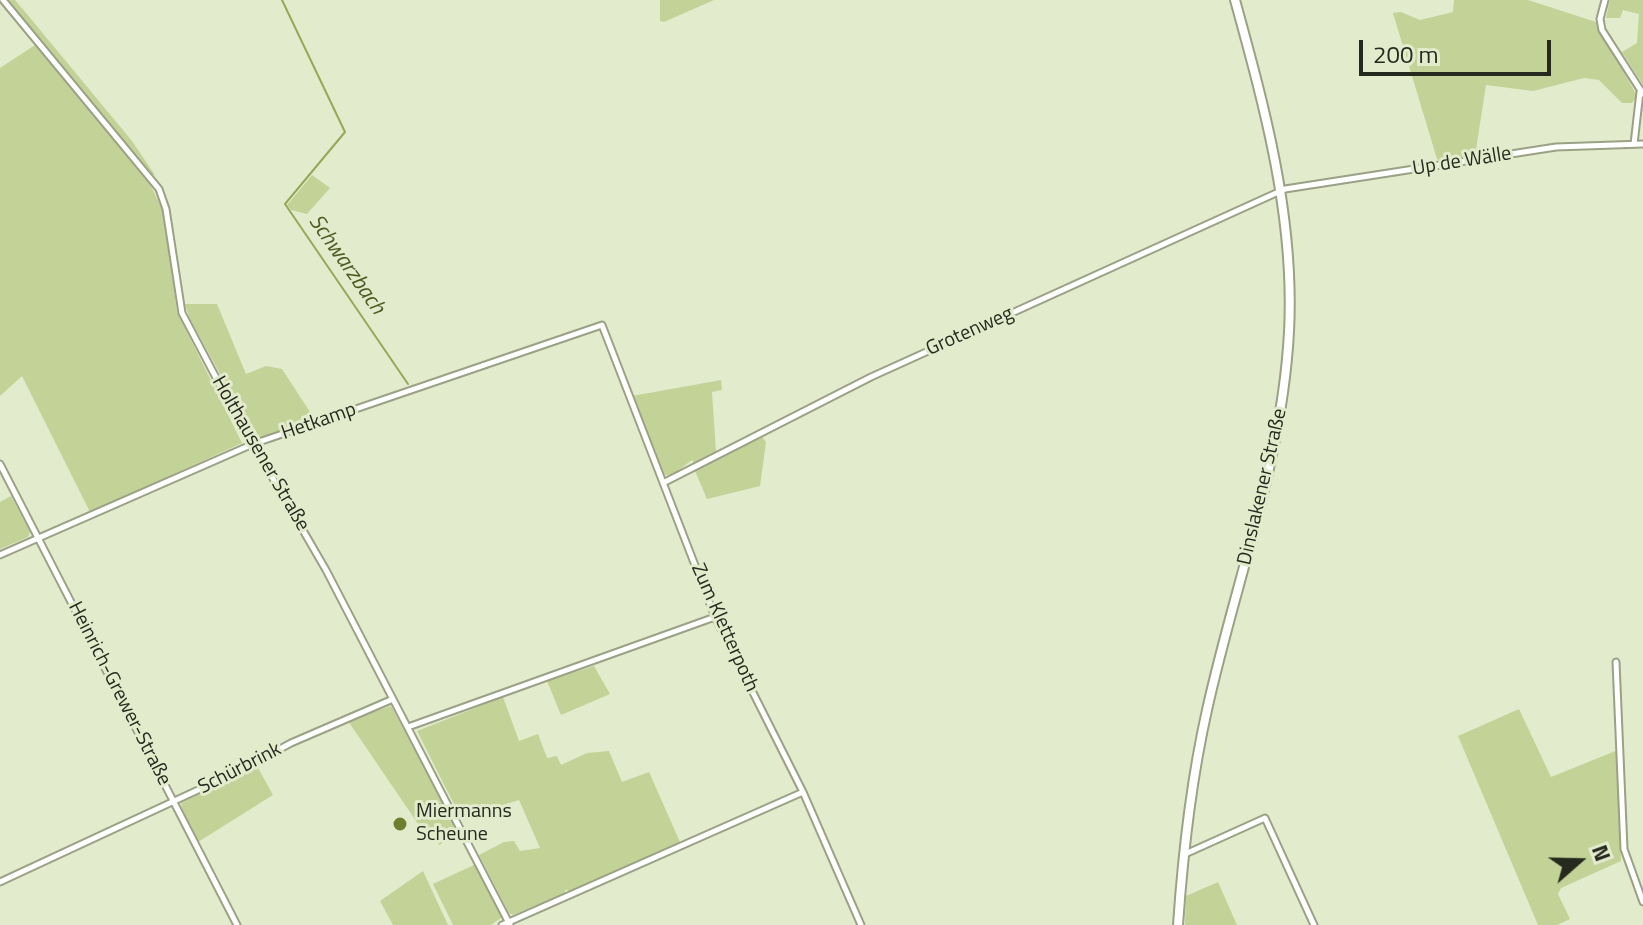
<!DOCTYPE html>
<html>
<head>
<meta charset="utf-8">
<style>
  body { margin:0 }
  #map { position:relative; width:1643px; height:925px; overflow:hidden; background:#e3ebcd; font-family:"Titillium Web",sans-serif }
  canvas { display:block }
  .north { position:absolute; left:1539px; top:821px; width:80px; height:80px; -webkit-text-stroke:6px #e3ebcd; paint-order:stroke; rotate:70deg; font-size:22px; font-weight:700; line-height:32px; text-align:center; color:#262a1e }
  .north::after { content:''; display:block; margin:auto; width:28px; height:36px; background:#262a1e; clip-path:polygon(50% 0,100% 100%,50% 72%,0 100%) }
  .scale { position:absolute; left:1359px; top:40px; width:192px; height:36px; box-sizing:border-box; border:4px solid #262a1e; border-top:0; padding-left:10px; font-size:24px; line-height:28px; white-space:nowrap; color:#262a1e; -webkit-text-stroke:6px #e3ebcd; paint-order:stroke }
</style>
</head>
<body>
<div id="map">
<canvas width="1643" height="925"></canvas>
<div class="north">N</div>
<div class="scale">200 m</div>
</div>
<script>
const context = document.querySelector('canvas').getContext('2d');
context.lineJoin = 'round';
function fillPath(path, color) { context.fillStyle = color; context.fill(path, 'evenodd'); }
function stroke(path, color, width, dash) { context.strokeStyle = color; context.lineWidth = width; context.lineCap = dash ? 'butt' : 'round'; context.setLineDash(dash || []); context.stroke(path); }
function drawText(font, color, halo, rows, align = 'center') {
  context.font = font + ' "Titillium Web",sans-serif'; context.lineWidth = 6; context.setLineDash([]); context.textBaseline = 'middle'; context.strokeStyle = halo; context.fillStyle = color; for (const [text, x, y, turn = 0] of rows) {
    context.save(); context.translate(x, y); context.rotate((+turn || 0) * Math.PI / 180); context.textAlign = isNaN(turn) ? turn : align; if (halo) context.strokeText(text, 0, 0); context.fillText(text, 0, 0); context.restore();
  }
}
fillPath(new Path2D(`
  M7 0H15L31 19 132 141 155 175 148 173Z
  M660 0H714L664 22 660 21Z
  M1454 0H1528L1596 22 1637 96 1632 103H1622L1599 80 1584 78 1533 91 1486 85 1475 156 1441 162 1437 159 1393 13 1401 12 1420 20 1453 12Z
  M1610 0H1643V85L1622 52 1637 43 1639 14 1623 10 1620 18H1606Z
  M35 45 151 186 164 213 177 312 242 443 90 512 22 376 0 396V68Z
  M312 175 330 188 307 214 291 210 287 205Z
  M185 304H217L246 374 266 366 282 369 310 412 307 422 256 440 189 317Z
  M721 380 722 390 712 392 716 452 694 463 692 460 671 476 663 474 632 396Z
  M762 437 766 442 760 486 707 499 695 471Z
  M11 496 30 532 28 537 0 549V502Z
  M594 666 610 694 561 715 547 681Z
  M503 697 519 741 538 734 547 758 557 756 561 765 587 753 609 751 622 782 649 772 680 842 569 892 566 889 564 894 513 915 509 913 479 855 504 842 514 841 520 851 540 848 519 800 461 818 417 731Z
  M391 706 460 834 439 845 434 834 427 837 348 721Z
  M1519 709 1551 777 1618 750 1621 861 1561 888 1558 894 1570 919 1557 925H1538L1458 736Z
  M257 766 273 795 198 842 183 813 181 803Z
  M476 864 502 917 491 925H453L433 884Z
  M423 871 448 925H393L380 901Z
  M1218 882 1237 925H1185L1186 896Z`), '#c3d296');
stroke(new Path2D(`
  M282 0 345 132 285 204 408 384`), '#95a857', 2);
const street = new Path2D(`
  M3 0 159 189 166 209 182 313 232 408 326 570 510 925
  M1605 0 1600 19 1602 30 1643 94
  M1634 144 1640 92
  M0 464 237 925
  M663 483 871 377 1285 189 1556 147 1643 144
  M0 555 253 444 602 325 715 617 803 792 861 925
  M1616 662 1624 849 1643 902
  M408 727 715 617
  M1183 855 1265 818 1314 925
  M0 882 241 770 291 743 393 699
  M502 925 803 792`);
const secondary = new Path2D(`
  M1178 925C1183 852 1191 781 1207 710 1235 583 1282 463 1289 332 1295 218 1265 109 1235 0`);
stroke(street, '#9aa185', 9);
stroke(secondary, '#9aa185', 12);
stroke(street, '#fff', 5);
stroke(secondary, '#fff', 8);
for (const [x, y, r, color] of [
  [400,824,8,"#6e7f2e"]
]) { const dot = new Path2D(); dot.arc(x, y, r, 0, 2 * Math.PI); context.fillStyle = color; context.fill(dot); stroke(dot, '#e3ebcd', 3); }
drawText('20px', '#262a1e', '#e3ebcd', [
  ["Up de Wälle",1462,162,-9],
  ["Grotenweg",970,332,-24],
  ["Hetkamp",319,422,-19],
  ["Holthausener Straße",260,454,60],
  ["Dinslakener Straße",1263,487,-77],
  ["Zum Kletterpoth",724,628,66],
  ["Heinrich-Grewer-Straße",119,694,63],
  ["Schürbrink",240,769,-27]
]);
drawText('20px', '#262a1e', '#e3ebcd', [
  ["Miermanns",416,812],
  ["Scheune",416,835]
], 'left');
drawText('italic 22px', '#4e5b20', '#e3ebcd', [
  ["Schwarzbach",346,265,55]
]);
</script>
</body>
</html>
